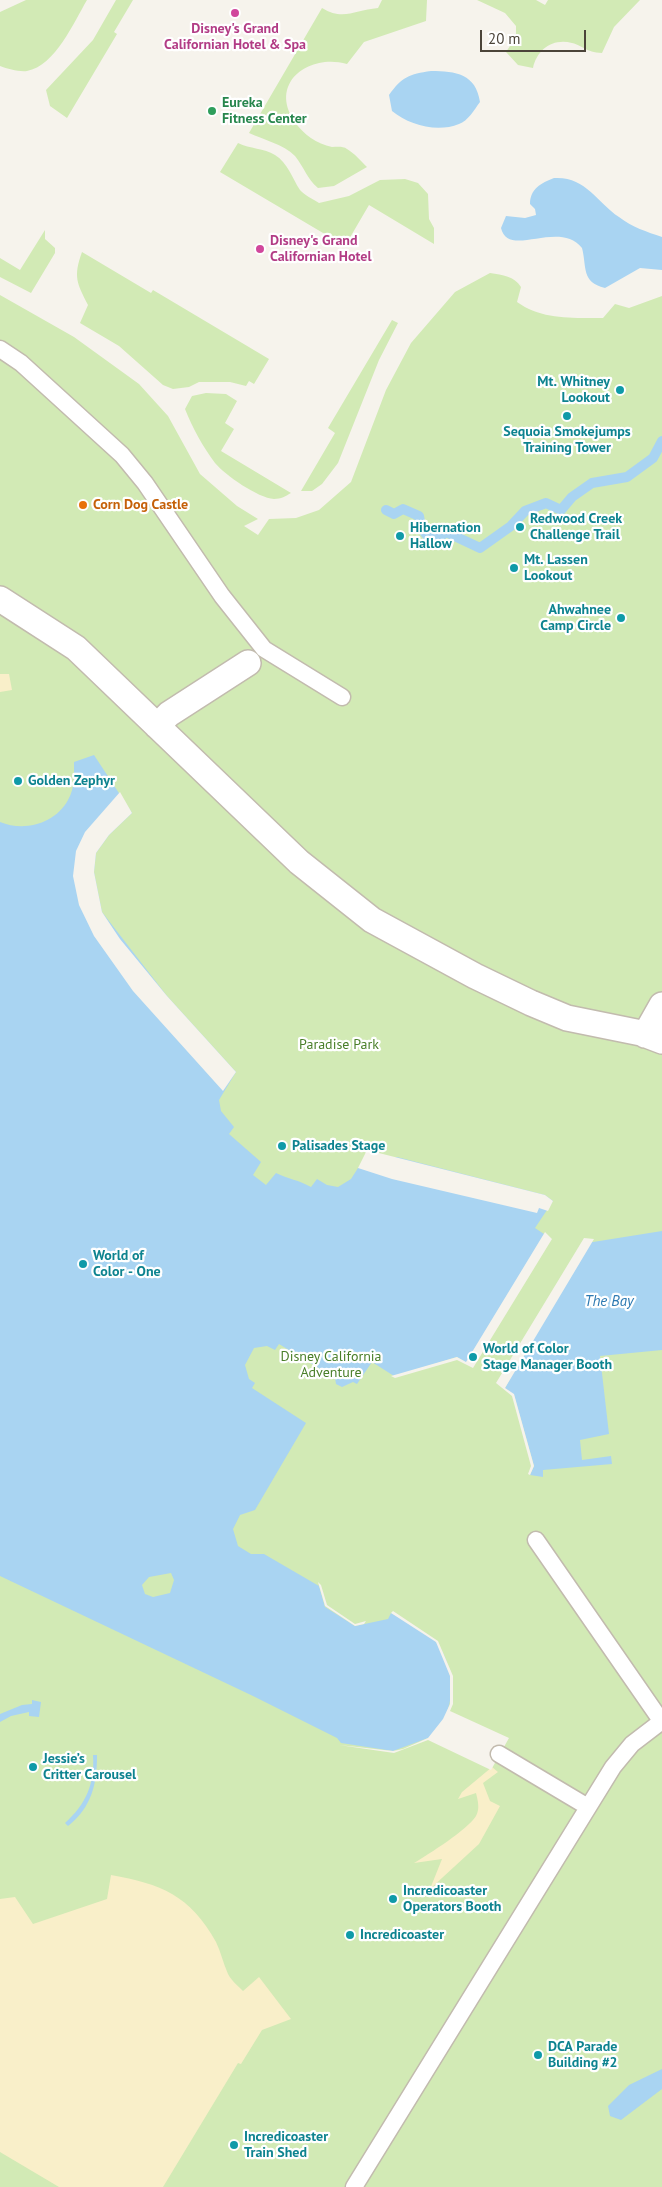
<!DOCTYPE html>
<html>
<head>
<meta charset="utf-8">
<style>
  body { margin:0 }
  #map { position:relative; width:662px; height:2187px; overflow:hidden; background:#f6f3ec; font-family:"PT Sans",sans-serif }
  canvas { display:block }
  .scale { position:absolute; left:480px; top:30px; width:106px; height:22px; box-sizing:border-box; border:2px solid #4b4439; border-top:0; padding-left:6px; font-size:15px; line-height:18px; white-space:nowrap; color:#4b4439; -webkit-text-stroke:4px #fff; paint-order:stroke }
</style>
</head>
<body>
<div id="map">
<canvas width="662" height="2187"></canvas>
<div class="scale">20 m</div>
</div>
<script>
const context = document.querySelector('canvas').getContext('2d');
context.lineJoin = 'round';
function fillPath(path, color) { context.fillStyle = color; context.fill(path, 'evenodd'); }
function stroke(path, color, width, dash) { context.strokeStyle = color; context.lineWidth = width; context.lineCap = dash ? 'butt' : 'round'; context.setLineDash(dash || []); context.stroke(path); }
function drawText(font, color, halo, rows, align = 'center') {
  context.font = font + ' "PT Sans",sans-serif'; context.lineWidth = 4.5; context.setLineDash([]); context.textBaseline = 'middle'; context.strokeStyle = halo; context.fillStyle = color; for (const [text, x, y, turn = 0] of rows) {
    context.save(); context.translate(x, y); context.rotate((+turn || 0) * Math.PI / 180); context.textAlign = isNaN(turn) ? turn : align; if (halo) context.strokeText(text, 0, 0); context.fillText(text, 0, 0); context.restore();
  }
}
fillPath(new Path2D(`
  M26 0H87C74 22 55 66 27 71 19 72 8 69 0 66V12Z
  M116 0H133L114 32 117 34 67 118 50 106 46 90 93 40Z
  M382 0H427L426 21 364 42 347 64C309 53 268 83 295 122 303 134 317 144 332 147 337 147 343 146 347 149 354 153 361 161 367 167L334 186 318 188C307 179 304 167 295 156 283 144 264 140 249 133L322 8C343 21 355 10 378 8Z
  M477 0H536L545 5 548 0H640L614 27 602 53C585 52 584 46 572 43 552 38 537 50 533 68L518 65 506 52 516 37V26L505 13Z
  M238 143C250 149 264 148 275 155 288 163 292 178 300 190 304 195 313 199 319 203L349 196 380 180 405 179 418 183 428 194 429 219 434 228V244L369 205 345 246 220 172Z
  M45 230V239L55 248V253L31 293 0 277V258L20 270Z
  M82 252 151 293 153 290 269 359 254 384 249 381 246 386 230 382H199L189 387 173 389 163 385 119 346 80 323 88 305C77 283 73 277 82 252Z
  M490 273C503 275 514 276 521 287L517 302C542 320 573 318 603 318L615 304 629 308 662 296V2187H0V295L74 337 139 384 168 416 200 474 237 506 258 519 244 526 258 535 269 519 296 518 319 510 351 482 386 390 411 343 455 292Z
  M392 320 398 323 379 360 338 463 322 484 312 491H301L335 433 328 428Z
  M206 393 226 394 237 401 225 423 234 429 221 451 291 493C286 496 281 499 274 499 258 498 225 475 215 463 203 447 192 427 185 409L192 396Z`), '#d2eab5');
fillPath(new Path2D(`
  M0 674H9L12 690 0 692Z
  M492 1767 498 1772 483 1783 490 1801 500 1806 479 1844 430 1889 442 1859 414 1863C429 1854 467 1830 476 1816 480 1809 478 1801 476 1793L458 1799 462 1792Z
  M111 1875C161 1884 190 1895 216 1942 221 1952 223 1963 228 1974 231 1980 238 1986 243 1991L259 1977 291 2019 262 2030 241 2064 238 2063 163 2187H59L0 2152V1899L15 1897 33 1924 107 1899Z`), '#f9efc9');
fillPath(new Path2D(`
  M431 71C456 71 476 74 480 102 474 110 468 121 459 124 437 133 409 125 392 111L389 95C402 77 409 74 431 71Z
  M554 178C585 176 596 201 619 217 632 227 647 232 662 237V270L640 268 605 288C581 282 587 267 582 248 559 219 508 259 501 228L506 216 525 218 536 215 535 209 530 204C530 189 541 183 554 178Z
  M94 755 132 813 109 835 96 853 94 872 102 912 167 996 236 1072 219 1100 221 1111 234 1127 229 1134 261 1162 253 1175 266 1185 276 1173C288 1179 299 1180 311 1187L317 1179 327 1185 338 1187 351 1179 358 1168 397 1157 545 1195 553 1201 535 1228 550 1238 471 1366 457 1357 394 1376 372 1362 357 1384 353 1382 342 1387 336 1384 335 1378 279 1344 275 1350 267 1346 254 1348 245 1365 249 1379 255 1383 252 1388 306 1423 255 1510 240 1515 233 1529 238 1546 251 1554H264L319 1586 325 1607 355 1626 388 1619 391 1613C403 1620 427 1632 436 1642 451 1660 455 1692 447 1712L507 1739 428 1738 393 1751 341 1743 337 1738 253 1696 0 1576V822C24 832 55 824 68 800 75 788 74 775 74 762ZM171 1573 174 1580 170 1593 153 1597 145 1594 142 1585 149 1577Z
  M662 1231V1350L600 1356 609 1434 580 1440 582 1460 611 1456 612 1464 543 1470V1477L530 1475 534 1466 514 1395 505 1388 584 1240 593 1242Z
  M32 1700 41 1702 39 1717 29 1716V1712L11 1716 0 1722V1714L22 1705 32 1704Z
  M93 1755H97C97 1784 92 1807 68 1826L65 1823C86 1804 95 1784 93 1755Z
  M662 2069V2089L621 2120 610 2116 608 2106 629 2085Z`), '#a9d4f2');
fillPath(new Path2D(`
  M120 792 132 813 109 835 96 853 94 872 102 912 120 939 167 996 236 1072 223 1091 133 991 94 936 79 905 73 876 76 851 85 832Z
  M367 1150 545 1195 553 1201 548 1211 539 1208 537 1213 392 1179 358 1168Z
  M545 1232 552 1239 473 1368 457 1360 395 1378 391 1376 457 1357 466 1362Z
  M584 1238 594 1239 505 1388 514 1394 534 1466 530 1475 528 1474 531 1466 512 1396 496 1383Z
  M318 1582 321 1585 327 1605 355 1624 366 1621 364 1624 355 1626 325 1606Z
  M393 1611 438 1641 453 1676V1704L450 1711 509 1738 491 1770 428 1740 394 1753 339 1745 393 1751 403 1749 428 1738 443 1719 450 1704V1676L436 1642 391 1613Z`), '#f6f3ec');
stroke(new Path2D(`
  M386 510 394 514 403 509 419 516 421 527 431 541
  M428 537 438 538 446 532 480 548 511 526 525 511 546 503 561 510 572 497 592 483 627 477 653 458 662 441`), '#a9d4f2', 10);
const service = new Path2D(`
  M0 349 21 363 122 455 145 483 222 596 264 649 342 697
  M536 1540 662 1722
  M499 1754 588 1807
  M354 2187 613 1767 632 1744 662 1721`);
const pedestrian = new Path2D(`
  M0 599 76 648 299 862 372 920 475 976 531 1003 567 1018 641 1033 662 1041
  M157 726 169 714 248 663
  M645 1035 662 1005`);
stroke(service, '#c2bbae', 19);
stroke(pedestrian, '#c2bbae', 28);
stroke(service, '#fff', 16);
stroke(pedestrian, '#fff', 25);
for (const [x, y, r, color] of [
  [235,13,5,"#d1479c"],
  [212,111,5,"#2e9e5b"],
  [260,249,5,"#d1479c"],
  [620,390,5,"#0f9aa8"],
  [567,416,5,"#0f9aa8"],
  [83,505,5,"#e8710a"],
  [520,527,5,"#0f9aa8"],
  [400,536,5,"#0f9aa8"],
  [514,568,5,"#0f9aa8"],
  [621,618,5,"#0f9aa8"],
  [18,781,5,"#0f9aa8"],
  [282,1146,5,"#0f9aa8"],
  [83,1264,5,"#0f9aa8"],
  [473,1357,5,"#0f9aa8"],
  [33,1767,5,"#0f9aa8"],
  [393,1899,5,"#0f9aa8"],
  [350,1935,5,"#0f9aa8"],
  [538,2055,5,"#0f9aa8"],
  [234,2145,5,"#0f9aa8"]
]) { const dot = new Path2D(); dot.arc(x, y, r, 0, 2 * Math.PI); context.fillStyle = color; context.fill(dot); stroke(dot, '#fff', 2); }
drawText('bold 14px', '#b23c85', '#fff', [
  ["Disney's Grand",235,29],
  ["Californian Hotel & Spa",235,45],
  ["Disney's Grand",270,241,"left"],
  ["Californian Hotel",270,257,"left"]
]);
drawText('bold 14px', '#27864d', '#fff', [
  ["Eureka",222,103],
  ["Fitness Center",222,119]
], 'left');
drawText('bold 14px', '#0d838f', '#fff', [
  ["Mt. Whitney",610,382,"right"],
  ["Lookout",610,398,"right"],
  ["Sequoia Smokejumps",567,432,"center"],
  ["Training Tower",567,448,"center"],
  ["Redwood Creek",530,519],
  ["Challenge Trail",530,535],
  ["Hibernation",410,528],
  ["Hallow",410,544],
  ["Mt. Lassen",524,560],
  ["Lookout",524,576],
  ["Ahwahnee",611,610,"right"],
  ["Camp Circle",611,626,"right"],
  ["Golden Zephyr",28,781],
  ["Palisades Stage",292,1146],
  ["World of",93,1256],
  ["Color - One",93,1272],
  ["World of Color",483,1349],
  ["Stage Manager Booth",483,1365],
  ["Jessie’s",43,1759],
  ["Critter Carousel",43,1775],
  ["Incredicoaster",403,1891],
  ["Operators Booth",403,1907],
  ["Incredicoaster",360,1935],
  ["DCA Parade",548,2047],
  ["Building #2",548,2063],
  ["Incredicoaster",244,2137],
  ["Train Shed",244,2153]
], 'left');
drawText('bold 14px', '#c56008', '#fff', [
  ["Corn Dog Castle",93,505]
], 'left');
drawText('14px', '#4a7f2a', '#fff', [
  ["Paradise Park",339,1045],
  ["Disney California",331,1357],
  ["Adventure",331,1373]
]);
drawText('italic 15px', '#2e7ab2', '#fff', [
  ["The Bay",609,1302]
]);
</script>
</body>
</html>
